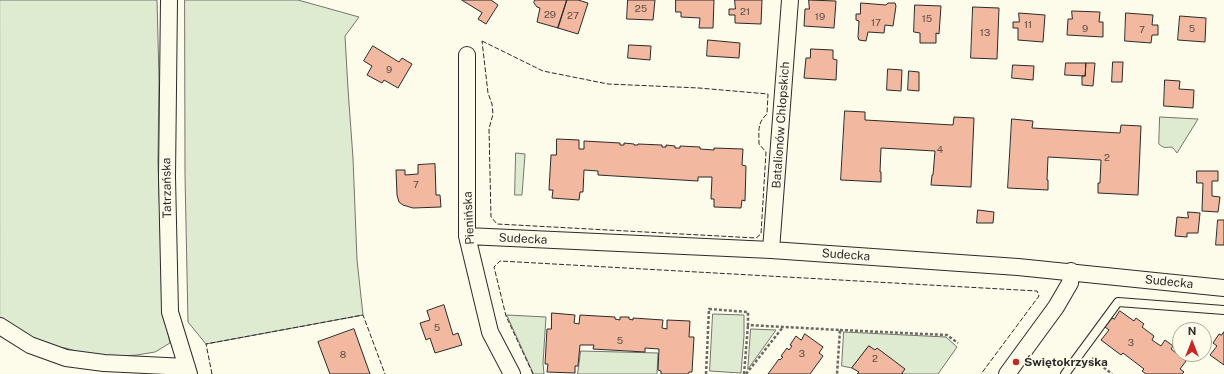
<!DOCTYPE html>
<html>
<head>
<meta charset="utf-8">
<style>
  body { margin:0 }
  #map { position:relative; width:1224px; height:374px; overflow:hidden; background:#fdfbea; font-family:"Public Sans",sans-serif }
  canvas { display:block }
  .north { position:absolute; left:1172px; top:322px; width:40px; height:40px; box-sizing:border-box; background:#fdfbea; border:1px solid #a9a89e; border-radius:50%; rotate:0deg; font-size:11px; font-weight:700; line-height:16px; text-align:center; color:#2b2b2b }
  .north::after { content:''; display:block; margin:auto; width:14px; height:18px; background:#c62828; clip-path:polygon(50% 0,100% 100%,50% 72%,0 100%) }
</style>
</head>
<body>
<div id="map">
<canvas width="1224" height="374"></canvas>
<div class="north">N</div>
</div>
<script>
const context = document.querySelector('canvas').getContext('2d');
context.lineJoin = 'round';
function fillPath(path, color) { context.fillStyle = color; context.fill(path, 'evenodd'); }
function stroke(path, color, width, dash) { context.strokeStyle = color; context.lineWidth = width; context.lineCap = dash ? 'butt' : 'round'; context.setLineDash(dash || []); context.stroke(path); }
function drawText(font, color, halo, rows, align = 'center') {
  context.font = font + ' "Public Sans",sans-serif'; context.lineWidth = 3; context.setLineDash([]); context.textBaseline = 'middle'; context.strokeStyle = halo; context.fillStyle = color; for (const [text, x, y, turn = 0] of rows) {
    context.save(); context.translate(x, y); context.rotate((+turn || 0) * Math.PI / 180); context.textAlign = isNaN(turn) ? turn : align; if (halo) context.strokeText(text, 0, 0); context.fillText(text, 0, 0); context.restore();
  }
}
const green = new Path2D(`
  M0 0H157L159 78 158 163 163 310 170 343 155 352 137 355 113 357 90 355 65 348 43 345 0 323Z
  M185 0H298L359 17 345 36 348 89 353 158 357 260 363 315 206 344 188 322 185 175Z
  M1160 117 1198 119 1177 153C1176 152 1175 150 1173 148 1168 145 1166 151 1159 144Z
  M516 153 525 154 522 195H515Z
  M713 314 744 315V336L741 373 710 371Z
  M507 315 546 317 543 363 544 374H534Z
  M751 329 776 330 748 369Z
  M844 332 946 337 957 347 938 374H903L869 346 852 368 842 366Z
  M581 351 658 353 657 374H578Z`);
fillPath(green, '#deebd1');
stroke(green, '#74746e', 1);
const building = new Path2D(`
  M462 0H491L498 5 486 24 478 19 482 13Z
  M535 0H567L558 28 537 22 540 8 537 7 534 3Z
  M567 0H578L588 3 578 34 558 28Z
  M628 0H655L653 20 627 19Z
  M676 0H714L713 28H699L700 18 681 17V12H676Z
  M735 0H762L761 24 735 23V15H729V9H735Z
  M809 0 836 1 834 28 804 26 805 9H809Z
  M861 3 886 5 888 3H895L896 6 893 26 885 25 884 33 868 32 866 41 859 40 858 37 859 21 856 20V14H860Z
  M915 5 941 6 939 34 936 33V43H920V33L914 32Z
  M973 7 999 8 997 59 971 58Z
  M1072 11 1100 12 1099 22H1103V37L1067 35 1068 19H1072Z
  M1019 13 1045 15 1043 42 1018 40V28H1013V22H1019Z
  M1126 13 1153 15 1152 25H1158V35H1152L1151 43 1125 41Z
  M1180 16 1206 18 1205 42 1178 40Z
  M708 40 740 43 739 58 707 56Z
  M629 45 651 46 650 60 628 58Z
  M373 46 399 62 402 58 412 64 398 88 384 80 382 83 367 75 372 66 364 61Z
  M811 49 833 50V59L837 60 836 80 804 78 806 58H810Z
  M1113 62H1123L1122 82H1112Z
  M1066 63H1086L1085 76 1065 75Z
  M1086 63H1095L1093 86 1082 85V76H1085Z
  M1013 65 1034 66 1033 80 1012 78Z
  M888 69 902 70 901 91 887 90Z
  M909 71 919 72V91L908 90Z
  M1165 80 1180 81 1179 89 1194 90 1193 108 1164 106Z
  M845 111 865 112V120L953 125 954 117 974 118 971 187 931 185 932 175H933L935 151 881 148 880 172H881V182L841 180Z
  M1012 119 1033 121 1032 128 1120 133 1121 125 1141 126 1138 195 1098 193V183H1100L1101 160 1048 157 1047 180H1048V190L1008 188Z
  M557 139 579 140V149H584V141L620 143V145H624V143L634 144V145H638V144L662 145V147H666V145L675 146V148H680V146L700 147V149L714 150V148L743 149 742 165 746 166 745 201 742 200 741 208 714 207V199H711L712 177H698V181L598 175V171L584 170 583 192H580L579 200 552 198 553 190H549L551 155H556Z
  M435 164 436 195H440L441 207 413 208 403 205 399 202 397 195 396 170H405V175L418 174V165Z
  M1197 171H1218V181H1212V196L1220 197 1218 212 1202 211 1203 183H1197Z
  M978 210 994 212 993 223H977Z
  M1188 212 1200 213 1198 233H1187V237L1175 236 1177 217 1188 218Z
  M1218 220H1224V245H1216Z
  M444 305 453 335 458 333 462 345 435 353 430 338 426 340 420 323 430 320 427 311Z
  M1120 311 1134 321 1136 318 1144 324 1142 327 1154 336 1152 340 1161 346 1165 340 1173 346 1171 349 1186 361 1180 369 1184 372 1182 374H1146L1142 371 1144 369 1123 353 1121 355 1101 340 1109 330 1105 327 1112 318 1114 319Z
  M552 313 575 315 574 323 579 324 580 315 615 317V319L620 320V317H629V319L633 320V318L663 320 662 328 667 329V320L690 321 689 337H694L692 372H689L688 374H661V371L658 370 659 349 645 348V352L593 349 594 345H580L578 366H575V373L547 372 548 364H545L547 329H551Z
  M354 329 370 374H330L318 342Z
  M1224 332V365L1210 355 1217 346 1213 343 1219 334 1221 335Z
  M805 334 823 347 819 353 823 356 810 374H768L779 359 780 360 783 357 781 356 787 348 789 350 792 346 790 345 796 336 801 340Z
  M869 346 875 350 877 348 905 369 902 373 903 374H857L859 372 852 368Z`);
fillPath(building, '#f2b8a0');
stroke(building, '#2b2b2b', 1);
const lane = new Path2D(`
  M1065 374 1118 302 1224 310`);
const street = new Path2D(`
  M169 0 167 177 170 312 189 374
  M467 55V236L490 332 512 374
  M467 236 771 250 1018 267 1224 288
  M771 250 790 0
  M0 326 30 345 66 358 104 363 187 367
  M1007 374 1056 307 1070 283 1071 271`);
stroke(lane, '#2b2b2b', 10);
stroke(street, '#2b2b2b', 18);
stroke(new Path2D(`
  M840 330 947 335 958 343
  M1092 358 1112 374
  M706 374 709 309 748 312V325L840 330 837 374
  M744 374 748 325
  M746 374 783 327`), '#6a6964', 2.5, [3, 2]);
stroke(lane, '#fdfbea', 8);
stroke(street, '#fdfbea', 16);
stroke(new Path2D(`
  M482 41 543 71 608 84 699 88 768 94 767 114C757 123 759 131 759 144L766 152 761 234 756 238 497 224 491 217 489 129 493 114 492 104 488 93Z
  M212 374 206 344 363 315 385 374
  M533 374 506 316 494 267 500 261 1037 291 1039 296 981 374`), '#2b2b2b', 1, [5, 2]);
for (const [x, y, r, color] of [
  [1016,362,4,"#c62828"]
]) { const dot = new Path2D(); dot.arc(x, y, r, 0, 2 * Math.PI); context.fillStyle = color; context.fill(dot); stroke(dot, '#fdfbea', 1.5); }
drawText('10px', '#5d4e48', null, [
  ["25",641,9],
  ["21",745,12],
  ["29",550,15],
  ["27",573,16],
  ["19",820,17],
  ["15",927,19],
  ["17",876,23],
  ["11",1028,25],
  ["9",1085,29],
  ["5",1192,29],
  ["7",1142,30],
  ["13",985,33],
  ["9",389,70],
  ["4",940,150],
  ["2",1107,158],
  ["7",416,185],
  ["5",437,328],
  ["5",620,341],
  ["3",1131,343],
  ["3",802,354],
  ["8",343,355],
  ["2",875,359]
]);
drawText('12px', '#2b2b2b', '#fdfbea', [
  ["Batalionów Chłopskich",781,125,-86],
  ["Tatrzańska",167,188,-91],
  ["Pienińska",469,218,-93],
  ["Sudecka",523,239,3],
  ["Sudecka",846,255,4],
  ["Sudecka",1169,282,6]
]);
drawText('bold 12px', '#2b2b2b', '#fdfbea', [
  ["Świętokrzyska",1024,362]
], 'left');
</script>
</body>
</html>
